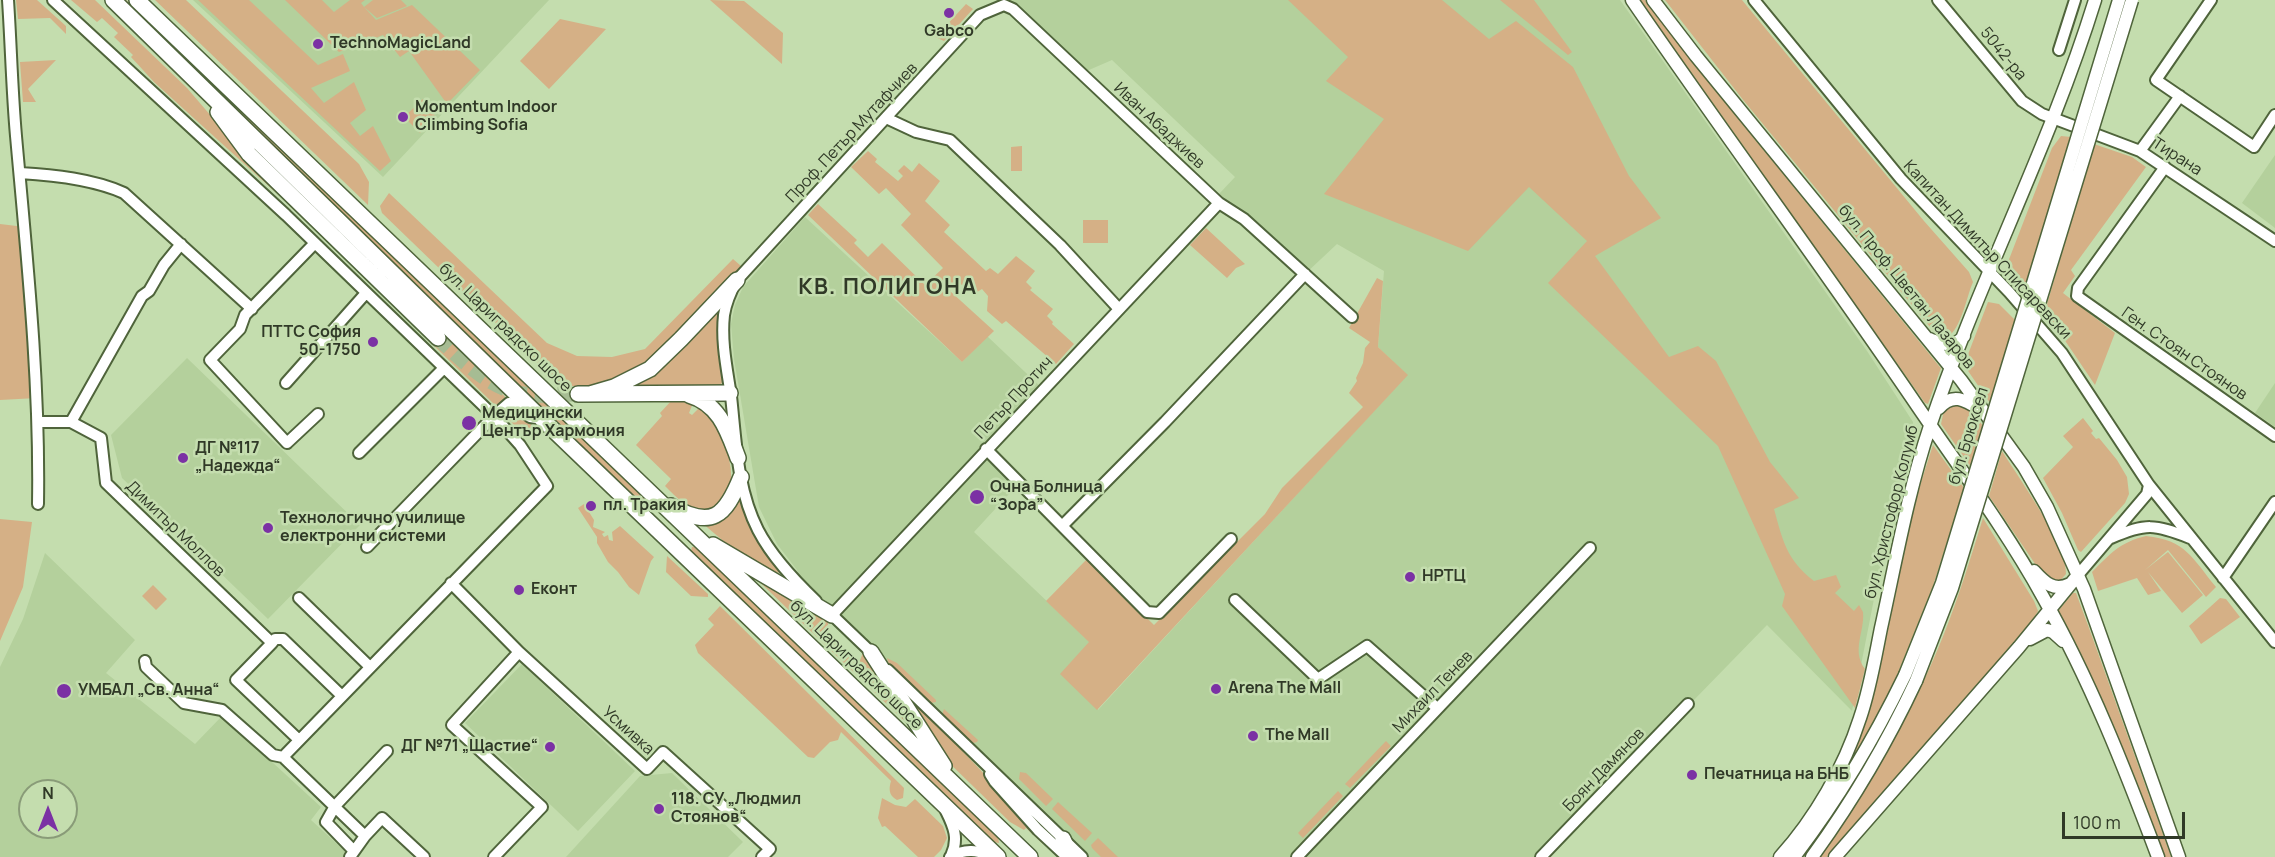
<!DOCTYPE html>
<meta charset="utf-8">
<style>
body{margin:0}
#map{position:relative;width:2275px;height:857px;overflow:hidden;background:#c4ddae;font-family:Manrope,sans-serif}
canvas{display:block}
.north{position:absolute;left:18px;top:779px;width:60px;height:60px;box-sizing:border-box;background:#c4ddae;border:2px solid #899b78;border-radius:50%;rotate:0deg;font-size:16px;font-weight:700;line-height:24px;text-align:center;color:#303927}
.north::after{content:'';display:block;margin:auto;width:21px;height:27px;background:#7b31a4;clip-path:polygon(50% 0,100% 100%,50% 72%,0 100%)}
.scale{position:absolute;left:2062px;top:812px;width:123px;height:27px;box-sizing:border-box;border:3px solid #303927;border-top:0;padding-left:8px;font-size:18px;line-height:21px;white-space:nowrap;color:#303927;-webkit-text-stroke:4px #c4ddae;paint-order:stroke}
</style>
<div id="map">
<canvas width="2275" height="857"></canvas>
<div class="north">N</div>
<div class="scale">100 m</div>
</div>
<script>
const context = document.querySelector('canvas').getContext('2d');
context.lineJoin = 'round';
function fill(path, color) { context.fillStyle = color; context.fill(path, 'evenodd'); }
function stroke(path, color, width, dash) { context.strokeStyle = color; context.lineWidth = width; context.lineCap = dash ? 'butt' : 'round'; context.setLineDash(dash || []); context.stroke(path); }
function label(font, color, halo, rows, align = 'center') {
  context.font = font + ' Manrope,sans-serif'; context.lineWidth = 5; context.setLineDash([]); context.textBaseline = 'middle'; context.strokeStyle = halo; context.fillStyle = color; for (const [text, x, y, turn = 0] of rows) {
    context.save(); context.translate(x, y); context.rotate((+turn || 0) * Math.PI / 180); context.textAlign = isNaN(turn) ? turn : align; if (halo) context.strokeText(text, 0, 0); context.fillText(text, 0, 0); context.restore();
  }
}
fill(new Path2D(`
 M193,0H549L383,177Z
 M996,0H1620L1867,351L1913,422L1914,437L1882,558L1852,711L1767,625L1541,857H1082L806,592L797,570L777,544L759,507L734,359L731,324L735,305L743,287L805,217L962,362L987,336L1043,389L987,449L1020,482L974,532L1090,642L1098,710L1407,375L1378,347L1384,271L1337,244L1305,274L1219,203V194L1235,177L1112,60L1082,73L1013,9L993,11Z
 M2275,155V228L2242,203Z
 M187,358L360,525L268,619L122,478L111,435Z
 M2275,383V427L2255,413Z
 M45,553L135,640L106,673L195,744L222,716L321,807L311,820L346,852L343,857H0V667L23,619ZM30,791H66V827H30Z
 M522,664L635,771L578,831L465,723Z
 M672,773L743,842L728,857H566L640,776Z`), '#b4d09c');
fill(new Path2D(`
 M16,0H37L66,26V34L50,18L18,19Z
 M71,0H95L187,88L248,159L257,150L444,333L508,400L496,406L283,199L154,82L131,57L133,55L114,37L118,33L102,18L97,22Z
 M123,0H126L647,501V505H643L571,436Z
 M155,0H186L359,164L369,182L368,205Z
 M198,0H249L318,65L343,54L350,71L311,88L324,103L354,82L366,110L350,123L360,136L373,126L391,161L380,171Z
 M285,0H322L334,12L350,0H365L361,3L364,7L373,0H401L407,6L377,18L364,7L376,20L412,5L480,70L447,104L409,51L400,57L383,35L339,52Z
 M710,0L744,1L783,33L782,64Z
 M1288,0H1442L1489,39L1516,21L1573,67L1629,176L1661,218L1595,256L1669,357L1698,346L1716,361L1770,462L1799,498L1774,509C1783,541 1786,559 1814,581L1836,575L1841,587L1835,593L1854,611L1859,605L1863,612C1865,632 1851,650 1865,669L1855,708L1782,606L1785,594L1718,446L1548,283L1587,241L1529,187L1468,251L1324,194L1384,119L1326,81L1348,57Z
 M1500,0H1534L1572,52L1568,55Z
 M1640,0H1645L1701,73L1939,366L1941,368L1928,404L1925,403Z
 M1665,0H1742L1924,221L1969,272L1973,282L1971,287C1966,301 1959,334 1945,338L1935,333L1744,101Z
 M966,4L973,9L944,41L931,35L943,29Z
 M560,19L606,29L549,89L520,61Z
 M56,60L28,89L36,102H23L20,62Z
 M423,99L436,117L420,133L404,117Z
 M2061,136L2071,137L2025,290L2011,275L2008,262L2052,148Z
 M2094,144L2132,157L2146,167L2071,270L2075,276L2063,293L2115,333L2095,385L2045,311Z
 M1022,146V171H1011V147Z
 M868,151L877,159L875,162L898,181L903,176L898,171L904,165L912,172L919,163L940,181L925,201L950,225L944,232L986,271L990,268L998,274L1016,256L1035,271L1026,282L1032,288L1030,290L1053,309L1047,316L1053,322L1052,324L1074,344L1056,364L1006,321L1002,324L987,311L988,296L982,289L974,294L958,282L950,291L994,331L962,362L808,215L818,204L857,240L854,243L868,257L882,243L925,285L943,268L901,225L911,214L886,188L879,194L851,167Z
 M389,193L547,343L577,356L612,357L645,349L733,259L741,266C708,301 656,366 612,382C597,387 577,386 561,386L382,213L380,206Z
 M1083,220H1108V243H1083Z
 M0,224L25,227L37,398L0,400Z
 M1206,228L1245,264L1236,268L1227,278L1190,245Z
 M1377,278L1383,281L1378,347L1408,375L1097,710L1060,674L1089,642L1046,601L1087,559L1154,625L1265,514L1282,488L1363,407L1349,393L1357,381L1356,378L1363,363L1365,348L1370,342L1349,328Z
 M720,301L719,351L723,381L719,387L634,390L628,386Z
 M1988,302L1999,304L2015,320L1990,403L1964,365Z
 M672,400L693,403L689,413L692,415L699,408L708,412L707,415L714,422L717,421C724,441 733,463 731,484C731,492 727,495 723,500C702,524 681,502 665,486L671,479L636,445L662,416L660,413Z
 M1952,402L1970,408L1983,426L1971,467L1941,424L1944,410Z
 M511,408L516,409L535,428L526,438L504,414Z
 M2083,418L2093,431L2091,433L2096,439L2099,438L2117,460L2127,477L2129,494L2125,503L2081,552L2078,550L2062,513L2043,478L2073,447L2063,436Z
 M1933,445L1964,488L1933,586L1889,695L1831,796L1864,724L1875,690L1915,501Z
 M2002,451C2018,477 2068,546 2066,574L2058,583L2042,574L1989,496Z
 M741,496C747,527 763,549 782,573L774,572L727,544L702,523Z
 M584,504L594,520L593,527L605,532L602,534L604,537L608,535L609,540L613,541L612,532L620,526L654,557L651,561L639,595L629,587L618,572L608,562L597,543V537L578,508Z
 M1983,518L2034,601L2038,611L2033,620L1827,857H1819C1869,788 1912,714 1944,634C1959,596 1971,557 1983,518Z
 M0,519L32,522L23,587L0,641Z
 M2146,536C2186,540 2192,558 2216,587L2206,597L2168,550L2145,570L2168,552L2203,595L2182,613L2148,572L2161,591L2148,595L2137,578L2098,591L2092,572C2110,554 2120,542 2146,536Z
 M692,547H695L998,837L999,843L993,842L691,551Z
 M667,556L708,594V597L691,596L666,572Z
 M743,566L829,621L825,634L833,641L835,638L841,643L840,648L858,665L863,653L918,734Z
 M153,585L167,599L156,610L142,596Z
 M2073,593H2076L2089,628L2171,857H2165C2135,774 2101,691 2059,614V610Z
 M2220,598L2226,599L2240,617L2201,644L2189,626Z
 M720,606L904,788L903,798L897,800C888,795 889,788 891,781L841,732L838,740L830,742L814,758L808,757L698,653L695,645L714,625L708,619Z
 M887,658L897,663L936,700V702L931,703L889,665Z
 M894,683C947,733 997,787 1046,841L1043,844L1026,828L1024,830L1010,822L942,756Z
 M944,709L978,740L977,742L973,743L942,715Z
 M1386,741L1391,746L1350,788L1345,784Z
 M1020,772L1026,773L1053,799L1046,806L1019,779Z
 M1338,791L1343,796L1303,838L1298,833Z
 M882,798L895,805L906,807L915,799L943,826L947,838L941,850L934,857H918L885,826L882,827L878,818Z
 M1058,802L1092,833L1085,841L1052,809Z
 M1098,838L1118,857H1101L1092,848L1091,845Z`), '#d5b086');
stroke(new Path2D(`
 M438,338C464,362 494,393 532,395C547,396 563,394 578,394`), '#a6bc93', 15, [15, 8]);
const minor = new Path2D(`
 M8,0C11,45 12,91 16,136C27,259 40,381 38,504
 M53,0L286,215L494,416L520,445L547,486L283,757
 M1754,0L1901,179L2009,292L2062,353L2149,485L2275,642
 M1938,0L2022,101L2042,114L2140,151L2275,241
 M2211,0L2156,80L2254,147L2275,115
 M2059,50L2075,0
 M886,118L916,132L950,140L1060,245L1119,309
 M2140,151L2180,96
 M2165,167L2078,288L2077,296L2275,436
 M20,173C54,175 93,179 124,193L252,309
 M315,243L245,315L240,329L210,360L287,443L318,414
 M286,383L366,293
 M39,422H71L101,438L106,483L272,643
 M71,422L142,296L149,291L164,265L181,244
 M986,449L1147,612L1159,613L1231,539
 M359,453L444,368
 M1063,525L1165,422L1305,274
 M2111,538C2146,523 2154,524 2190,538
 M367,547L494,416L509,403L515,404L530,417L543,419
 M2078,575L2147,494L2149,485
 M2223,578L2275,502
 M451,583L519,652L647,769L663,752L770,849L762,857
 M299,598L370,667
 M1235,600L1318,679L1367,646L1437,708
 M816,601C794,580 772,557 758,530C737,489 736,441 731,396C727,369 721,342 724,315C726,302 731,291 737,280L980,15L1004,5L1013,9L1219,203L1244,219L1352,317
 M828,611L875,656
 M832,615L1219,203
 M145,661L146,667L184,703L222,710L273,755L283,757L365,836
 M888,670L1082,857
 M299,740L236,680L272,643L275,639H283L342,696
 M990,774L995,782L1038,830L1067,857
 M946,811C954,827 959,839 951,856
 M354,851L326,822L335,806L387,751
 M350,857L365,836L382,818L424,857
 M494,857L542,807L452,725L519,652
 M950,857C965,848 978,850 993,857
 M1297,857L1590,548
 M1541,857L1688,704`);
const major = new Path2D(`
 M1632,0C1726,137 1825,270 1918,407C1961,470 2006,530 2043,597C2090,680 2125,769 2158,857
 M1653,0L1696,56L1961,380L2024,467L2047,507L2084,589L2179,857
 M1929,339C1943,344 1954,349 1964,336
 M1939,408C1953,392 1965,400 1981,410
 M2034,571C2045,583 2054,592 2070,584
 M2030,639L2047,630L2053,632L2063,641
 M1780,857C1815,818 1844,768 1860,718C1870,689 1875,658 1881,628C1896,560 1908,492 1930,426C1978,282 2050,146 2095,0
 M1794,857C1837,801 1874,739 1905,675
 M1812,857C1852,802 1887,743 1916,681
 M1835,857L2019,647L2078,575`);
const highway = new Path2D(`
 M113,0L543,420L998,857
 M137,0L1030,857
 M218,112L249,154L438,338
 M578,394L730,393
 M590,394L614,387L650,369L681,339L737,280
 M689,395C720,404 728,432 738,458
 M671,506C712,529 725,517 741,477
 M713,545L832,615
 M871,652L944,766
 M1063,839L1071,857`);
stroke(minor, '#4f643b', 14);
stroke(major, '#4f643b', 15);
stroke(highway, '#4f643b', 18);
stroke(minor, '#fff', 10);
stroke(major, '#fff', 12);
stroke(highway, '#fff', 15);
const majorBridge = new Path2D(`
 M1905,675L1942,583L2119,0
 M1916,681L1952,588L2132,0`);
stroke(majorBridge, '#4f643b', 15, []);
stroke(majorBridge, '#fff', 12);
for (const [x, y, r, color] of [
 [949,13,6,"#7b31a4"],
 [318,44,6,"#7b31a4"],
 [403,117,6,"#7b31a4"],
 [373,342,6,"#7b31a4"],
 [469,423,8,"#7b31a4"],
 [183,458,6,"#7b31a4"],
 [977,497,8,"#7b31a4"],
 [591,506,6,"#7b31a4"],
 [268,528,6,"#7b31a4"],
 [1410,577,6,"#7b31a4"],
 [519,590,6,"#7b31a4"],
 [1216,689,6,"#7b31a4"],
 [64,691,8,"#7b31a4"],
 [1253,736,6,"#7b31a4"],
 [550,747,6,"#7b31a4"],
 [1692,775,6,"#7b31a4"],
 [659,809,6,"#7b31a4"]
]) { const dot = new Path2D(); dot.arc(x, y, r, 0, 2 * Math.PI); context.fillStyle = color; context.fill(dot); stroke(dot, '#c4ddae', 2); }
label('bold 16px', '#303927', '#c4ddae', [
 ["Gabco",949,32,"center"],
 ["TechnoMagicLand",330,44],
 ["Momentum Indoor",415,108],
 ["Climbing Sofia",415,126],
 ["ПТТС София",361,333,"right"],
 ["50-1750",361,351,"right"],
 ["Медицински",482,414],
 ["Център Хармония",482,432],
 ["ДГ №117",195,449],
 ["„Надежда“",195,467],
 ["Очна Болница",990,488],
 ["“Зора”",990,506],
 ["пл. Тракия",603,506],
 ["Технологично училище",280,519],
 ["електронни системи",280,537],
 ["НРТЦ",1422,577],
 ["Еконт",531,590],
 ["Arena The Mall",1228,689],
 ["УМБАЛ „Св. Анна“",78,691],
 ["The Mall",1265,736],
 ["ДГ №71 „Щастие“",538,747,"right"],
 ["Печатница на БНБ",1704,775],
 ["118. СУ „Людмил",671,800],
 ["Стоянов“",671,818]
], 'left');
label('16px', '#303927', '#c4ddae', [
 ["5042-ра",2003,54,51],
 ["Иван Абаджиев",1159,126,43],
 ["Проф. Петър Мутафчиев",852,133,-47],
 ["Тирана",2177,157,33],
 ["Капитан Димитър Списаревски",1987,250,47],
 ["бул. Проф. Цветан Лазаров",1906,287,51],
 ["бул. Цариградско шосе",505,328,44],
 ["Ген. Стоян Стоянов",2184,354,35],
 ["Петър Протич",1014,398,-47],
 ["бул. Брюксел",1969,436,-73],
 ["бул. Христофор Колумб",1892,512,-76],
 ["Димитър Моллов",175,529,44],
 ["бул. Цариградско шосе",856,665,44],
 ["Михаил Тенев",1433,692,-46],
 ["Усмивка",628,731,42],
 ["Боян Дамянов",1604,770,-46]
]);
context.letterSpacing = '1.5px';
label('bold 22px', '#303927', '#c4ddae', [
 ["КВ. ПОЛИГОНА",888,288]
]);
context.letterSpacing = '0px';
</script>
